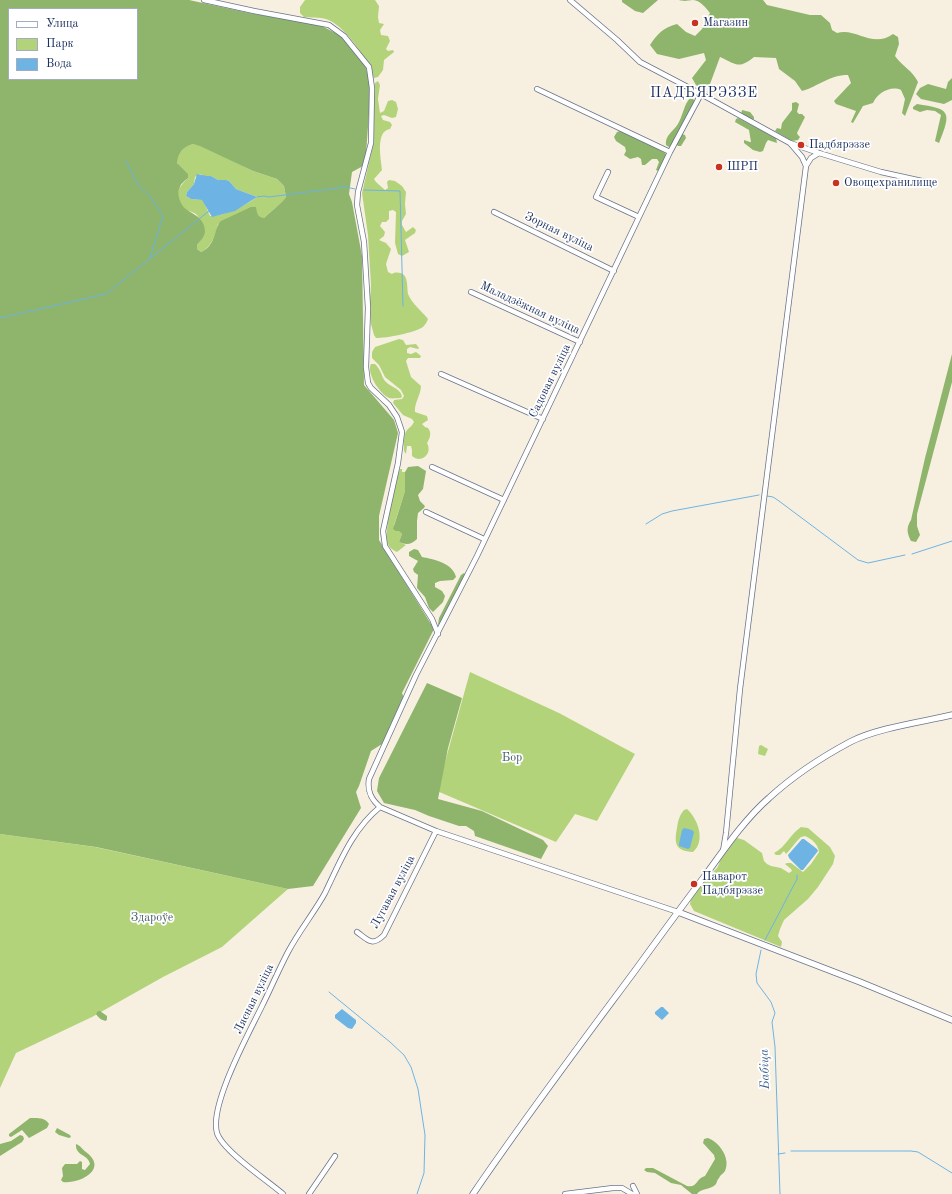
<!DOCTYPE html>
<meta charset="utf-8">
<style>
body{margin:0}
#map{position:relative;width:952px;height:1194px;overflow:hidden;background:#f7f0e0;font-family:"Old Standard TT",serif}
canvas{display:block}
.legend{position:absolute;left:8px;top:8px;width:130px;height:72px;box-sizing:border-box;background:#fff;border:1px solid #a4acbf;margin:0;padding:5px 7px;list-style:none;font-size:12px;color:#1b2f5e}
.legend li{display:flex;align-items:center;gap:8px;height:20px}
.legend b{width:20px;border:1px solid #a4acbf}
</style>
<div id="map">
<canvas width="952" height="1194"></canvas>
<ul class="legend">
<li><b style="height:5px;background:#fff"></b>Улица</li>
<li><b style="height:11px;background:#b3d37b"></b>Парк</li>
<li><b style="height:11px;background:#6db3e3"></b>Вода</li>
</ul>
</div>
<script>
const context = document.querySelector('canvas').getContext('2d');
context.lineJoin = 'round';
function fill(path, color) { context.fillStyle = color; context.fill(path, 'evenodd'); }
function stroke(path, color, width, dash) { context.strokeStyle = color; context.lineWidth = width; context.lineCap = dash ? 'butt' : 'round'; context.setLineDash(dash || []); context.stroke(path); }
function label(font, color, halo, rows, align = 'center') {
  context.font = font + ' "Old Standard TT",serif'; context.lineWidth = 3.5; context.setLineDash([]); context.textBaseline = 'middle'; context.strokeStyle = halo; context.fillStyle = color; for (const [text, x, y, turn = 0] of rows) {
    context.save(); context.translate(x, y); context.rotate((+turn || 0) * Math.PI / 180); context.textAlign = isNaN(turn) ? turn : align; if (halo) context.strokeText(text, 0, 0); context.fillText(text, 0, 0); context.restore();
  }
}
fill(new Path2D(`
 M305,0H375L379,6L378,17L379,23L384,24L380,30L381,35L388,36L390,41L386,49L388,51L393,50L394,52L384,60L383,70L378,77L374,78C368,60 345,25 326,19C319,17 311,18 304,17L300,13V7Z
 M378,81L380,85L378,99L380,113L384,111L388,101L392,100L396,102L398,109L396,117L392,118L384,115L381,116L383,120L390,122L392,125L390,129C375,131 381,159 382,170L374,179L376,182L385,190L388,188L387,182L389,180L395,181L402,186L406,192L405,204L406,214L402,221V225L406,232L413,227L416,230L415,233L405,240L409,252L402,256L398,254L395,243L396,212L393,210L389,211V219L386,222H382L380,226L385,232L384,236L379,240L386,243L391,249L386,264L388,272L392,274C395,272 400,272 404,275C408,279 407,289 408,294C412,304 422,311 428,319C427,322 425,325 423,327C414,333 387,338 376,338L374,335L371,324L370,301L371,285L368,235L362,193L374,141V91L375,83Z
 M193,144L200,145L253,171L277,179L284,186L286,197C280,205 271,211 264,218H260L257,215L218,224C215,235 212,247 201,252L197,249V245L204,236L205,232C202,227 200,218 196,214C193,212 188,211 184,208C173,197 178,187 188,178C185,174 178,167 177,162C176,152 185,146 193,144ZM200,174L204,176H211L218,180H226L229,181L236,189L257,197C244,206 227,216 210,216L203,200L191,199L186,196L187,192L194,184L195,177Z
 M399,339L403,340L406,345L416,344L419,348L418,349L410,347L407,349V353L411,354L416,352L421,356L420,358H408L406,361L411,377L421,386C421,395 414,403 415,412L427,416L428,420L422,424L425,427L428,428C432,433 430,438 427,443C433,454 421,464 412,456V450L411,446H407L406,454L404,451C404,445 403,435 407,430C410,427 412,426 414,422L412,419L403,415L393,403L394,400L402,399L404,396L401,390L385,377L379,365L372,358V352L375,347Z
 M371,364H375C382,371 381,376 385,381C390,387 400,388 402,396L401,398C398,398 392,399 389,398C380,394 366,373 371,364Z
 M400,469H402V472H405V491L394,525L402,534L399,542L406,545L397,552C391,549 388,547 387,540C385,529 395,481 400,469Z
 M470,672L559,713L635,754L597,821L575,814L556,842L437,791Z
 M761,745L768,749L765,756L758,754L759,746Z
 M687,809C698,819 706,841 693,852C675,851 674,843 677,828C678,821 679,816 684,810Z
 M801,827L808,828L830,847L835,856L833,864L818,887L808,899L784,920L780,929L778,936L782,942L781,947L694,911L690,904L691,899L700,886L717,868L719,864L720,860L734,840L737,838L744,840L762,853L764,861L767,864L771,866L781,868L789,873L792,871L791,869L785,864L787,863H791L803,872L811,864L819,852C818,844 812,839 805,836L801,837L797,841L788,852L786,854L784,851L780,855H776L774,853C786,847 790,834 801,827Z
 M0,834L95,847L288,889L222,947L163,977L92,1017L16,1053L0,1088Z`), '#b3d37b');
fill(new Path2D(`
 M0,0H189L249,13L320,25L341,36L365,65L371,86L366,154L363,166L352,172L349,194L352,202L362,256L364,385L394,420L398,433L379,516V540L434,629L402,693L404,698L382,744L371,751L359,786L356,792L361,808L313,886L288,889L96,847L0,834ZM9,9H137V79H9ZM193,144L200,146L253,171L277,179L284,186L286,197C280,205 271,211 264,218C257,217 257,213 256,207H251L221,221C213,229 217,245 201,252L197,249V245C200,241 205,237 205,232C205,218 194,215 186,209C180,205 176,193 180,187C181,183 185,181 188,178V174L177,163C178,152 183,147 193,144Z
 M622,0H658L643,13L635,11L622,2Z
 M679,0H763L767,5L810,15H821L830,23L832,30L837,33C856,27 872,49 893,34L898,37L899,44L895,56C902,66 913,71 918,82L905,116L902,113L905,99L901,90C891,85 877,93 873,103L863,106L853,123L851,122L856,111L836,104L834,101L851,83L848,75C829,75 819,86 802,91L795,81L779,69L776,58L754,57C739,69 737,65 720,57L710,84L702,89L696,85L692,78L706,60L704,53L679,59L657,54L650,45C658,33 663,28 677,24L686,32L695,36L702,29L710,13C705,7 701,1 693,0C688,0 685,2 679,0Z
 M952,78V100L944,104L921,99L916,94L920,88L928,84L946,89L948,82Z
 M690,98L693,99L695,101L672,145L669,147L666,145C665,134 675,131 679,122C683,114 684,105 690,98Z
 M796,102L799,104L797,112L799,114H802L805,117L797,133L798,135L800,137L798,140L792,141L775,131L777,128L781,129L782,123L792,110V103Z
 M917,104C950,109 952,111 939,143L935,141L941,115L935,111L927,110L920,112L913,109V107Z
 M742,110L750,112L754,117V119L752,120L741,114Z
 M738,118L776,138L777,143L768,140L766,143L763,151L760,152L753,150L744,143V140L750,142H751L749,130L735,122L736,119Z
 M623,130L665,153L667,156L658,171L656,170L659,162L657,159H652L645,165H642L641,159L638,157L630,159L624,155L626,151L625,147L616,141L614,137L617,132Z
 M682,134L685,135L686,138L681,146H678L676,144Z
 M952,354V382L917,514V526L920,535L916,542L911,541C907,533 906,528 911,520L925,458Z
 M418,466L426,471L423,489L418,495L420,501L425,506L424,508L418,513L417,521V539C411,545 406,545 399,542L402,534L399,531H396L393,529L405,491V472L408,467Z
 M414,549L418,550L422,557C433,559 453,563 456,577L453,580L440,581L435,583V587L442,591L445,596L443,602L433,612L429,608L425,597L417,588L418,575L414,572L413,569L418,561L409,556V552Z
 M464,573L466,575L441,623L438,625L439,618L461,575Z
 M427,683L462,698L448,748L438,799L482,811L543,840L548,846L541,859L475,836L474,831L466,826H459L429,816L415,810L384,803L377,791L379,778Z
 M98,1011H100L107,1016V1019L106,1021C101,1020 99,1018 96,1014Z
 M30,1118C37,1118 45,1117 49,1124L47,1128L29,1138L22,1130L11,1137L9,1136V1134Z
 M57,1128L70,1135L71,1137L69,1138L59,1135L55,1132Z
 M20,1135L23,1136L24,1139L22,1142L0,1156V1144L11,1141Z
 M708,1138C719,1142 731,1158 725,1171C723,1174 720,1175 719,1178C717,1180 717,1182 716,1184C711,1190 701,1188 697,1194H692L681,1185L671,1183L655,1173L647,1172L644,1170L646,1168H653L687,1186C698,1188 695,1179 705,1176L715,1159L714,1155L703,1143L704,1139Z
 M76,1144C81,1146 82,1149 86,1152C109,1169 80,1184 63,1182L61,1180L63,1176L62,1168L65,1164H77L80,1161L82,1162V1169L85,1170L90,1164C88,1154 75,1156 76,1144Z`), '#8eb56b');
fill(new Path2D(`
 M197,174L207,176H211L218,180H226L229,181L236,189L257,197L235,211L212,217L202,200L191,199L186,196L187,192L194,184Z
 M684,828L692,830L694,832L690,848L688,849L679,846V844L682,830Z
 M802,839H804L817,849L818,851L803,870H801L789,858L788,855Z
 M661,1007H663L669,1013L662,1020L655,1014V1012Z
 M342,1009L356,1020V1023L352,1029L348,1028L335,1018V1015Z`), '#6db3e3');
stroke(new Path2D(`
 M126,161L138,185L150,196L163,216L150,258
 M364,190L400,191L403,306
 M257,197L264,196L269,197L346,187L355,189
 M0,318L106,294L209,211
 M767,496L773,497L779,501L858,560L868,563L905,555
 M646,524L662,514L672,511L759,495
 M912,554L952,541
 M765,940L797,879V875
 M761,950L756,974L757,983L771,1002L775,1013L772,1022L775,1047L780,1194
 M329,992L390,1042L404,1055L411,1067L418,1089L425,1135L424,1173L417,1194
 M791,1151H911L918,1152L952,1173
 M778,1154L785,1153`), '#6db3e3', 1);
const minor = new Path2D(`
 M204,0L254,11L329,25L344,36L369,67L372,88L371,143L358,192L357,205L364,242L368,308L366,367L368,383L371,388L389,405L397,417L402,432L398,463L383,531L385,546L432,619L438,634
 M570,0L617,40L640,62L701,94L790,143L819,153L881,172L931,183
 M537,89L670,152
 M806,166L811,158L819,153
 M608,172L596,197L639,217
 M494,212L614,271
 M471,292L580,342
 M441,374L543,419
 M432,467L504,500
 M426,512L484,539
 M723,851L726,833L740,689L806,166L802,157L790,143
 M678,912L436,831L380,807C371,799 367,791 369,779L416,675L477,556L639,217L670,152L701,94
 M357,932C368,940 372,947 384,935L436,831
 M633,1186L637,1194
 M283,1194C268,1181 223,1151 217,1133C209,1105 249,1033 262,1006C271,988 279,969 288,952C299,931 314,913 325,893C340,862 352,830 380,807
 M309,1194L335,1156
 M565,1194L613,1188H622L632,1194`);
const tertiary = new Path2D(`
 M678,912L860,982L952,1020
 M473,1194C524,1119 579,1046 634,972C658,939 682,906 707,873C726,847 745,819 769,798C793,776 822,757 850,742C877,728 922,722 952,715`);
stroke(minor, '#68738c', 6);
stroke(tertiary, '#68738c', 7);
stroke(minor, '#fff', 4.5);
stroke(tertiary, '#fff', 5.5);
for (const [x, y, r, color] of [
 [695,23,4,"#c8321e"],
 [801,145,4,"#c8321e"],
 [719,167,4,"#c8321e"],
 [836,183,4,"#c8321e"],
 [694,884,4,"#c8321e"]
]) { const dot = new Path2D(); dot.arc(x, y, r, 0, 2 * Math.PI); context.fillStyle = color; context.fill(dot); stroke(dot, '#fff', 1.5); }
label('12px', '#1b2f5e', '#fff', [
 ["Магазин",703,23],
 ["Падбярэззе",809,145],
 ["ШРП",727,167],
 ["Овощехранилище",844,183],
 ["Паварот",702,877],
 ["Падбярэззе",702,891]
], 'left');
label('12px', '#1b2f5e', '#fff', [
 ["Зорная вуліца",559,232,26],
 ["Маладзёжная вуліца",530,308,25],
 ["Садовая вуліца",550,381,-64],
 ["Лугавая вуліца",393,892,-62],
 ["Лясная вуліца",254,999,-64]
]);
label('12px', '#496067', '#fff', [
 ["Бор",512,758],
 ["Здароўе",152,918]
]);
label('italic 13px', '#385d8d', '#fff', [
 ["Бабіца",765,1069,-92]
]);
context.letterSpacing = '1px';
label('14px', '#1b2f5e', '#fff', [
 ["ПАДБЯРЭЗЗЕ",704,93]
]);
context.letterSpacing = '0px';
</script>
